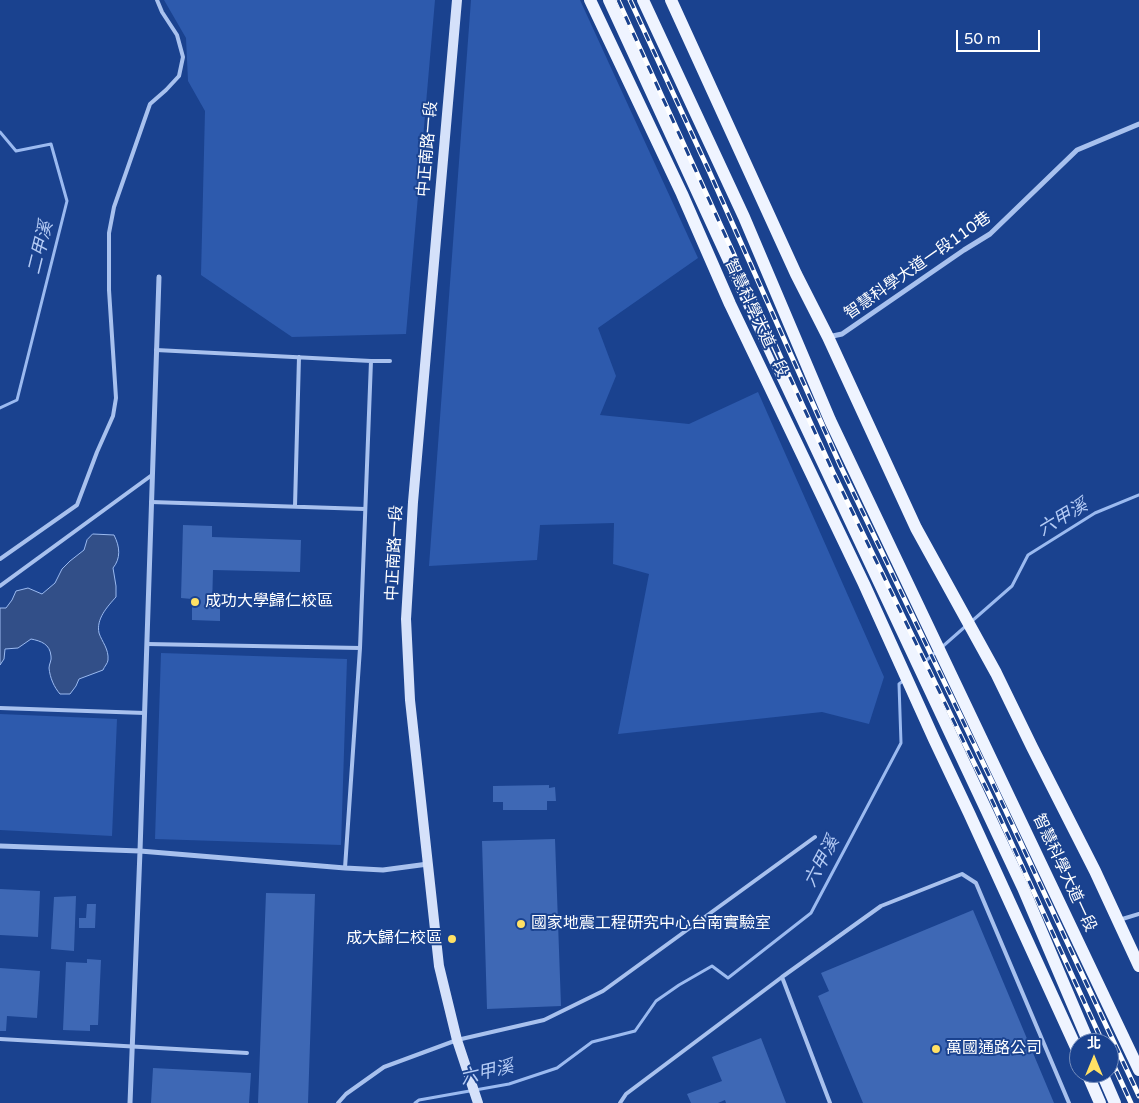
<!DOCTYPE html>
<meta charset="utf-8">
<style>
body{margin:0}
#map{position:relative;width:1139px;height:1103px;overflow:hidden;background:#1a428f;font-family:"Varela Round","Noto Sans TC",sans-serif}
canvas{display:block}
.north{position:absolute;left:1069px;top:1033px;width:50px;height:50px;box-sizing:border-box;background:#1a428f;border:1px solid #768ebc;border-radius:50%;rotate:0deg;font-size:14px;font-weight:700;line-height:20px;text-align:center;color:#fff}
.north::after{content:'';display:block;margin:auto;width:18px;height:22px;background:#ffe165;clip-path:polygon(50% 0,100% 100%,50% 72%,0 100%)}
.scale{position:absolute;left:956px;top:30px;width:84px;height:22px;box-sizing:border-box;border:2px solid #fff;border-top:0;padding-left:6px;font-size:15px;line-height:18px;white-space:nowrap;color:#fff;-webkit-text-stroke:4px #1a428f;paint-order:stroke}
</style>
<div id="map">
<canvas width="1139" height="1103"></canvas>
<div class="north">北</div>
<div class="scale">50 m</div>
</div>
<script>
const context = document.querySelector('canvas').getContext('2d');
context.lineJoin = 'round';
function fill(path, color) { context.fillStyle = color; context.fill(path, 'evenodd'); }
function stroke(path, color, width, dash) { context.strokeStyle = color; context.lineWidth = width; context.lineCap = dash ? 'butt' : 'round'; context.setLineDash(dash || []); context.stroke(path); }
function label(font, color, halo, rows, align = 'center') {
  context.font = font + ' "Varela Round","Noto Sans TC",sans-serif'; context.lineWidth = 4; context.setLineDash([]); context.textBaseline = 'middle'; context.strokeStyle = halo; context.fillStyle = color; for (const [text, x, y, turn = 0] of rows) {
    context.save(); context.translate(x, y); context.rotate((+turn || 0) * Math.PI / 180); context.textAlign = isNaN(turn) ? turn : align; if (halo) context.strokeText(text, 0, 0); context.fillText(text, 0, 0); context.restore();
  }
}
fill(new Path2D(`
 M164,0H435L406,334L292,337L201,275L205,111L188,81L186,38Z
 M471,0H580L698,258L598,328L616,376L600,415L689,424L758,392L884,677L869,724L822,712L618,734L649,574L613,564L614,523L540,525L537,560L429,566Z
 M161,653L347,659L341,845L155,839Z
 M0,714L117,719L112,836L0,830Z`), '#2d5aad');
const water = new Path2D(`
 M93,534L114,535C120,547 121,558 113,568L116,586V597C107,607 96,619 99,633C102,642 109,649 108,660C108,663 104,667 103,670L79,679L76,686L70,694H60C54,687 50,678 49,668C49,664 52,660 51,656C50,644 41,641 31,639L18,648L5,649L4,659L0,665V608H6L12,600L16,591L28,588L42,594L55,583L62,569L70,561L84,550L87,540Z`);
fill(water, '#324f88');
stroke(water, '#9bbaf0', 1);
stroke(new Path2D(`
 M0,132L16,151L51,144L67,201L17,400L0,408
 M972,621L1012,586L1028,555L1095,513L1139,495
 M942,647L967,625
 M921,665L937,651
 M415,1103L419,1100L509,1084L557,1068L592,1042L635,1031L656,1001L679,985L712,966L728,978L811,913L901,743L899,684L903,681`), '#9bbaf0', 3);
fill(new Path2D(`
 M183,525L212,526V537L301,540L300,572L213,570L212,607H220V621L192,620V599L181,598Z
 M549,785V788L555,787L556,801H547V810H503V802H493V786Z
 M555,839L561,1006L487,1009L482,841Z
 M0,889L40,891L38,937L0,935Z
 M266,893L315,894L308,1103H258Z
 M76,896L74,951L51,949L54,897Z
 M87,904H96L95,928H79V918H86Z
 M973,910L1054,1103H863L818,996L829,991L821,973Z
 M87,959L101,960L98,1025H90V1031L63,1030L66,962L87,963Z
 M0,968L40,971L37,1018L7,1016L6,1031H0Z
 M761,1038L786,1103H726L725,1100L718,1103H691L687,1094L722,1081L712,1057Z
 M153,1068L251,1073L249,1103H151Z`), '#3e68b5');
stroke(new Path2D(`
 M156,350L371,361L360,648L345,868
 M371,361H390
 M151,502L365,509
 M295,506L299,357
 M0,559L77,505L97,452L113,416L116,398L109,290V233L114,207L150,104L166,90L179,76L183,57L177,35L162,12L157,0
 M0,586L152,475
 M147,644L360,648
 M0,708L145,713
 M1119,920L1139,914
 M0,1039L247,1053
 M338,1103L346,1094L384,1067L457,1040L544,1020L603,991L815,837
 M620,1103L626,1094L782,977
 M830,1103L782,977L881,906L962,874L976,883L1069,1103`), '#a8c1ee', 4);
stroke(new Path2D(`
 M828,337L842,334L964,250L990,234L1077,150L1139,124
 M0,846L140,851L345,868L383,870L428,864
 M130,1103L140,851L159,277`), '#a8c1ee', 5);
stroke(new Path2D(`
 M457,0L413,502L406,619L410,700L439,966L457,1040L478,1103`), '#d5e1fa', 10);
stroke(new Path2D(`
 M590,0L682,194L730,304L864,584L934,739L969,813L1079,1054
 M609,0L776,363L1023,888L1089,1043
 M643,0L744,217L830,420L1139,1070
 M671,0L796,274L828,337L916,528L996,673L1032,747L1095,871L1139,966
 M1087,1073L1100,1103
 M1102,1073L1115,1103`), '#eff4ff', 12);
const rail = new Path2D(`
 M618,0L833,472L989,794L1103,1043
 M630,0L709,171L841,467L996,790L1139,1096
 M1109,1055L1131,1103`);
stroke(rail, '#fff', 5);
stroke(rail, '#1a428f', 3, [9]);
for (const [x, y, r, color] of [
 [195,602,5,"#ffe165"],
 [521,924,5,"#ffe165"],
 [452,939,5,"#ffe165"],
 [936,1049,5,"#ffe165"]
]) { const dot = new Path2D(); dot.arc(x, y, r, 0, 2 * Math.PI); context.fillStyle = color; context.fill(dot); stroke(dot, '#1a428f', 2); }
label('16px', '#fff', '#1a428f', [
 ["中正南路一段",428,149,-85],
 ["智慧科學大道一段110巷",918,266,-35],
 ["智慧科學大道一段",756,318,65],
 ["中正南路一段",395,553,-87],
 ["智慧科學大道一段",1064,873,65]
]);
label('16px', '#fff', '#1a428f', [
 ["成功大學歸仁校區",205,602],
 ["國家地震工程研究中心台南實驗室",531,924],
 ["成大歸仁校區",442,939,"right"],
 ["萬國通路公司",946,1049]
], 'left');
label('italic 18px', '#b4cbf5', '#1a428f', [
 ["二甲溪",41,248,-76],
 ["六甲溪",1063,518,-31],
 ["六甲溪",822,862,-62],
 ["六甲溪",487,1073,-13]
]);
</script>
